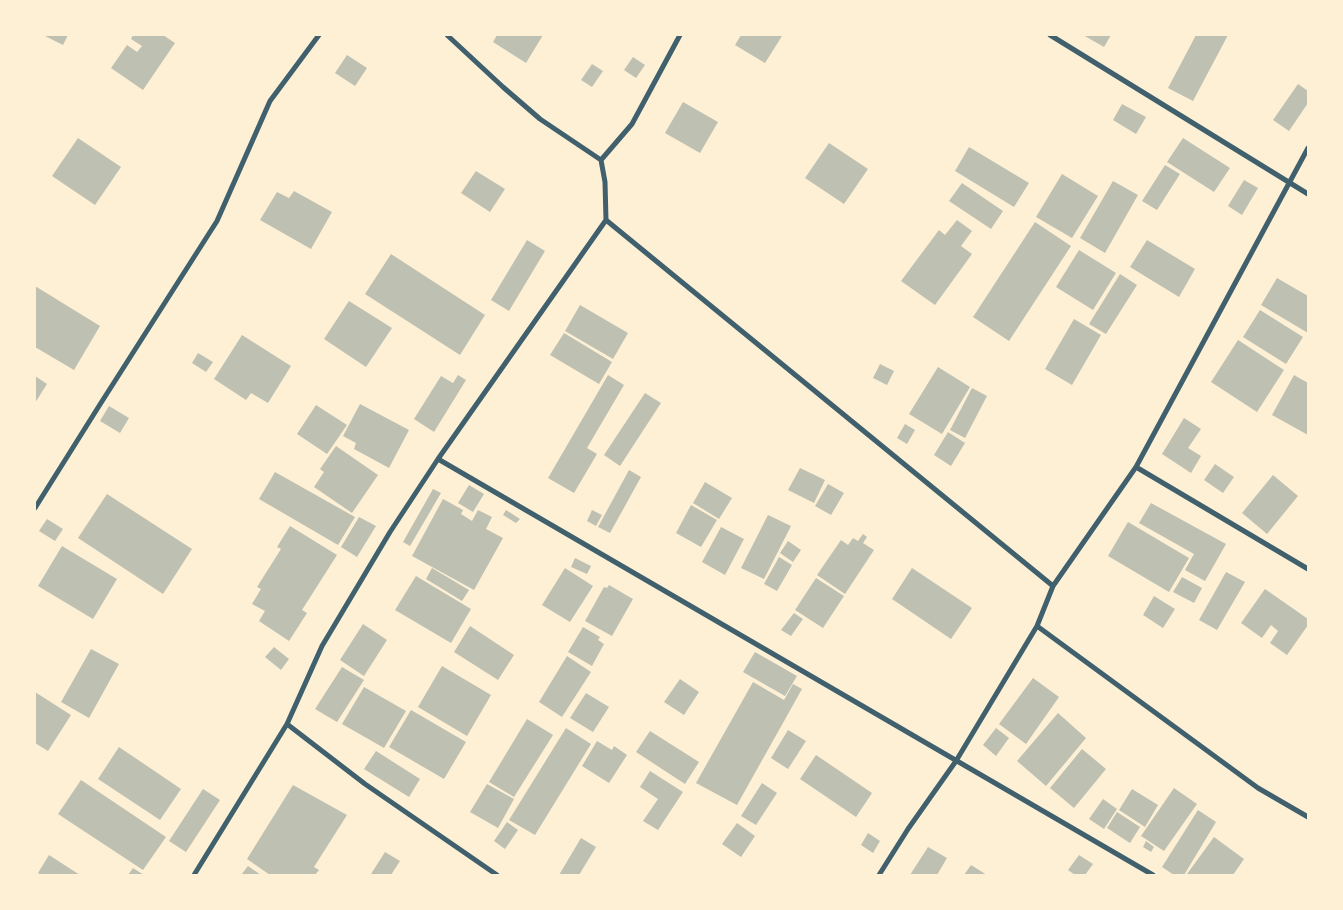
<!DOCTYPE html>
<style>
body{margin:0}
#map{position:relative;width:1343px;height:910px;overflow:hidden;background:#fdf0d5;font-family:"Sofia Sans Condensed",sans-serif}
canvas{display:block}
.frame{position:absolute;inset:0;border:36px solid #fdf0d5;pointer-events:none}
</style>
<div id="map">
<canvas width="1343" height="910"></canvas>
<div class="frame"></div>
</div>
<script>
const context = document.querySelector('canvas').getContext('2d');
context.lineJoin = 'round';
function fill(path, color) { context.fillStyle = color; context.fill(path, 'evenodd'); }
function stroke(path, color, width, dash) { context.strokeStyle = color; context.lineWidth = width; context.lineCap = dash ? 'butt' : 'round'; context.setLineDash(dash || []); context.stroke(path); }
fill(new Path2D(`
 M43,35H68L63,45Z
 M133,35H163L175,43L143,90L111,68L127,45L137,52L142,46L131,39Z
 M497,35H543L526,63L493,42Z
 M741,35H780L782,36L765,63L735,45Z
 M1083,35H1111L1104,47Z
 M1196,35H1228L1193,101L1168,88Z
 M347,55L367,68L355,86L335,73Z
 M633,57L645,65L636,78L624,70Z
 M592,64L603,71L592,87L581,80Z
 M1298,84L1308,91V103L1289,131L1273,120Z
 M683,102L718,122L700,153L665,133Z
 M1122,104L1146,117L1136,134L1113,120Z
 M78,138L121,167L95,205L52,176Z
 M1183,138L1230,168L1214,192L1167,162Z
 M829,143L868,169L844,204L805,178Z
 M969,147L1029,183L1014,207L955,171Z
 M1165,165L1180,174L1157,210L1142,201Z
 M476,171L505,189L490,212L461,193Z
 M1062,174L1098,196L1072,238L1036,217Z
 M1244,180L1258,188L1242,215L1228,206Z
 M1113,181L1138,195L1105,253L1080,238Z
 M962,183L1003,211L991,229L949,201Z
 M294,191L332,212L311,249L260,220L277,192L289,198Z
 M957,220L972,231L961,246L972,254L935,305L901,281L939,230L945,235Z
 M1035,222L1071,246L1009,341L973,317Z
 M527,240L545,251L509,311L491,300Z
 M1147,240L1195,269L1179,297L1130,267Z
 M1079,250L1116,273L1093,310L1056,287Z
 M391,254L485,315L460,355L365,294Z
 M1120,274L1137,285L1106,334L1089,324Z
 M1277,278L1308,296V333L1261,305Z
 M35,286L100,326L74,370L35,347Z
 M349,301L392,328L366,367L324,339Z
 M580,305L628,333L613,359L565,331Z
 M1260,310L1303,337L1286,364L1243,337Z
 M1074,319L1101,335L1072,385L1045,369Z
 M564,333L612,362L599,384L550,355Z
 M242,335L291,366L268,403L251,393L246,400L214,379Z
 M1238,340L1284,370L1257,412L1211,382Z
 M198,353L213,362L206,372L192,363Z
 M880,364L894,371L887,385L873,378Z
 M938,367L970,387L942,434L909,414Z
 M458,375L466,380L434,432L414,419L441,376L453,383Z
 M608,375L624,385L587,448L597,454L574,493L548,478Z
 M1294,375L1308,383V435L1272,415Z
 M35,376L47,384L35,403Z
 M972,388L987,396L965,438L950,430Z
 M645,393L661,403L620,466L604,455Z
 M360,404L409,430L389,468L354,449L356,443L343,436Z
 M316,405L347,425L327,454L297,434Z
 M109,406L129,418L120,433L100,421Z
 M1184,418L1201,429L1188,448L1201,456L1191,473L1162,454Z
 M905,424L915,430L907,444L897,438Z
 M948,432L965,443L951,466L934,455Z
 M336,446L378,475L352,513L314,487L324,472L320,469Z
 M1215,464L1234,477L1223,493L1204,480Z
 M800,468L825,480L814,503L788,490Z
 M629,470L641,477L610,533L598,527Z
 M275,472L355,517L338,545L259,499Z
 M1273,475L1298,496L1267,534L1242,513Z
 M705,482L732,498L719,519L693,503Z
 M828,484L844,493L831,515L815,506Z
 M469,485L484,494L473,512L458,503Z
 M433,489L441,493L410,546L403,542Z
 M107,494L192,549L163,594L78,538Z
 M443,499L463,510L461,514L472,521L478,510L492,517L486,529L503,538L474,590L412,556Z
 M1151,503L1226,544L1205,581L1185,570L1194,554L1139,523Z
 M691,505L717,520L701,547L676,533Z
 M506,510L520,519L516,523L503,515Z
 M592,510L602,515L596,526L587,521Z
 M768,515L791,526L764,579L741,568Z
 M359,517L376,526L357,557L341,547Z
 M47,519L63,529L55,541L39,531Z
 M1128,522L1189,558L1169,592L1108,556Z
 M290,526L337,555L302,610L307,613L289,641L259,621L265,611L252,604L261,589L257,587L281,549L277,547Z
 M721,527L744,539L725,575L702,562Z
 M863,534L867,537L863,543L874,550L845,594L817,575L841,540L848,545L853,538L858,541Z
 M788,541L801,550L793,562L780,553Z
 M62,546L117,579L93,619L38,586Z
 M779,557L792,565L777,591L764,584Z
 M575,558L591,566L587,574L571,567Z
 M432,568L469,590L462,601L426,579Z
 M565,568L593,586L570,622L542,605Z
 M912,568L972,608L951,639L892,599Z
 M1226,572L1245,582L1217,630L1199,620Z
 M416,576L471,609L451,643L395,610Z
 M1182,577L1202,588L1194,603L1173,592Z
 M816,578L844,596L823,628L795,610Z
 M609,585L633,599L612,636L585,621L604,587L607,588Z
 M1265,589L1308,619V625L1287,655L1270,643L1278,631L1271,625L1262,638L1241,623Z
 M1154,596L1175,609L1163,628L1143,615Z
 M794,613L803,619L791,636L781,630Z
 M363,624L387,640L364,676L340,660Z
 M470,626L514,655L498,680L454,652Z
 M583,627L600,637L598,640L604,644L592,666L568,652Z
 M274,647L289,659L281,670L265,657Z
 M91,649L119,664L89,718L61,702Z
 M755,652L797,676L785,696L743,672Z
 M567,656L591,672L562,717L539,702Z
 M442,666L491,695L467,736L418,707Z
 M342,667L364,680L337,722L315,709Z
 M1033,678L1059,697L1026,744L999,724Z
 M680,679L699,692L684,715L664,702Z
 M753,682L784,700L793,684L802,689L737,805L696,783Z
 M364,687L406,711L384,748L342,724Z
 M35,692L71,715L48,751L35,743Z
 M586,693L609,707L593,732L570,718Z
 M411,710L466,742L444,779L389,747Z
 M1058,713L1086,738L1046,786L1017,761Z
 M527,719L553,735L514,797L489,782Z
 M566,728L591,744L535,835L509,820Z
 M996,728L1009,738L996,756L983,745Z
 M788,730L806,741L788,769L771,758Z
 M650,731L699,762L685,784L636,752Z
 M597,741L612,750L614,746L627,755L609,783L582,766Z
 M119,747L181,789L160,820L98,779Z
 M1082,749L1106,769L1074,808L1050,788Z
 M376,751L420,779L409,797L364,769Z
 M816,755L872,793L856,817L800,779Z
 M650,771L683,792L658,830L643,821L658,799L640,787Z
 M81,780L166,837L143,870L58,814Z
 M762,783L777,793L756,825L741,816Z
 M487,784L514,799L498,828L470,812Z
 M293,785L347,815L314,867L319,870L315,875H270L247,859Z
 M1174,788L1197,804L1164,851L1141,836Z
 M203,789L220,800L186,852L169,841Z
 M1132,789L1158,805L1145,827L1119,810Z
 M1103,799L1117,809L1104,829L1089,819Z
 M1198,810L1216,822L1184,875H1174L1162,867Z
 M1117,812L1140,827L1130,843L1107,828Z
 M507,822L518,830L505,849L494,841Z
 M737,823L755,836L741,857L722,844Z
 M868,833L880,841L873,853L861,845Z
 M1214,837L1244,859L1233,875H1189L1187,874Z
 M581,838L596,847L579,875H559Z
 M1146,841L1154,847L1151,852L1143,847Z
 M928,847L947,858L937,875H910Z
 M385,852L400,861L391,875H373L371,874Z
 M49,855L80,875H41L38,873Z
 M1079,855L1093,864L1085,875H1075L1068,870Z
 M971,865L987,875H964Z
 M248,866L261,875H241Z
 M133,868L144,875H128Z`), '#bec0b2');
stroke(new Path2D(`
 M1050,35L1308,194
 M601,160L632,124L680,35
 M606,220L1053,586
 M438,459L1153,875
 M1136,467L1308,569
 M35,508L99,406L217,221L270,101L319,35
 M1037,626L1258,788L1308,817
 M287,724L365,784L497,875
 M194,875L287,724L322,646L390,532L438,459L606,220L605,182L601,160L540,119L503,87L447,35
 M879,875L908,829L956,761L1037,626L1053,586L1136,467L1308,148`), '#3f606c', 5);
</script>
